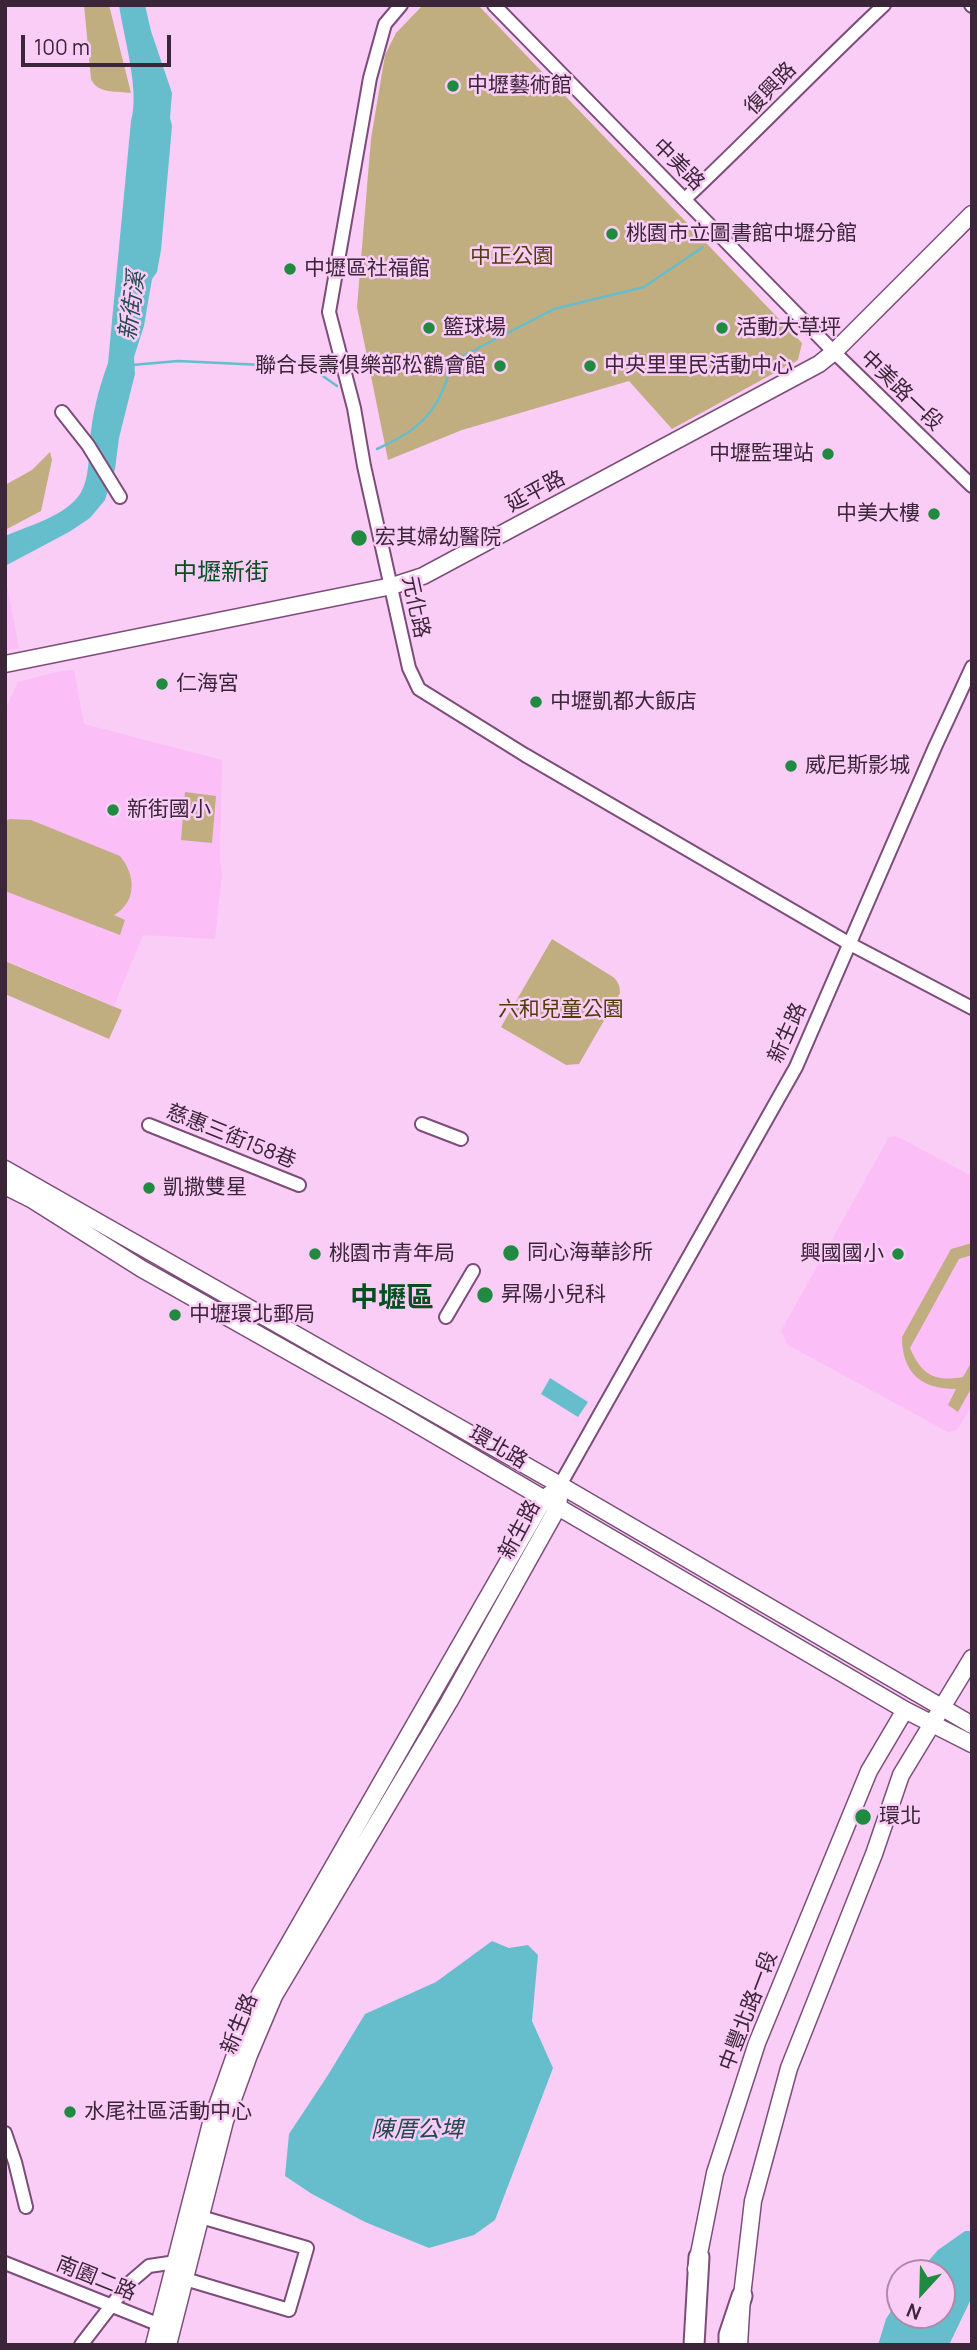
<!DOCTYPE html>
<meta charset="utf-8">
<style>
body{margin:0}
#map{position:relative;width:977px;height:2350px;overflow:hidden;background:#facdf6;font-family:Manrope,sans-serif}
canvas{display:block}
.frame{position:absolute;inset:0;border:7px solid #3b2539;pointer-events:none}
.north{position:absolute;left:886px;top:2259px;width:70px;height:70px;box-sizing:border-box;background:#facdf6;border:2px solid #ae8aaa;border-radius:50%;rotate:202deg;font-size:19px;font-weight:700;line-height:28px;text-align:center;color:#3b2539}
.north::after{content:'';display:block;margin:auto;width:24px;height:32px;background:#208a41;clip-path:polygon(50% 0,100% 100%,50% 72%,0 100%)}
.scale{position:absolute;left:21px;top:35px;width:150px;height:32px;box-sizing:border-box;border:4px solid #3b2539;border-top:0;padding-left:9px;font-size:21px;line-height:24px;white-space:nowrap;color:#3b2539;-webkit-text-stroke:5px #facdf6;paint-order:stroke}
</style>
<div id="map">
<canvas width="977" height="2350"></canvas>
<div class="frame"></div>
<div class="north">N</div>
<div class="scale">100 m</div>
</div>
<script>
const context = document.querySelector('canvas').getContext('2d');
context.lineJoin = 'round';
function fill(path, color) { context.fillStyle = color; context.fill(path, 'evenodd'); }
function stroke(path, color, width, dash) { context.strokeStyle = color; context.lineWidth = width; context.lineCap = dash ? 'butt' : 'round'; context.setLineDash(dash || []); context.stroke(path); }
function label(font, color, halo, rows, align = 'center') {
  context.font = font + ' Manrope,"Noto Sans TC",sans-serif'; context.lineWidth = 5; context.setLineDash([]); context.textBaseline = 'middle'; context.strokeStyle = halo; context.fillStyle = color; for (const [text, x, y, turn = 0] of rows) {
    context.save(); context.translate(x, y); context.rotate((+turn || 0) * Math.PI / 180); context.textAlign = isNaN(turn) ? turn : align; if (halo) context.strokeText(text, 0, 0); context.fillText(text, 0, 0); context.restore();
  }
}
fill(new Path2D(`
 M5,575L19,648L5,650Z
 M74,670L84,724L222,760L220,859L222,874L215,939L143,935L114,1006L5,960V710L18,682L57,672Z
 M896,1136L972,1176V1406L957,1430L948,1432L788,1345L781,1331L889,1137Z`), '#fbbef7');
fill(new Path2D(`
 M84,5H109L131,93C117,91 97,94 91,79Z
 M423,5H478L802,343L798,360L672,429L629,381L462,430L388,460L357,307L371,139L385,55L396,33Z
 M50,452L52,460L41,511L5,530V485L32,470Z
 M185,792L216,796L212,843L181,840Z
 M10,819L31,820L120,856C136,875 137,902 114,915L125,920L120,935L5,891V821Z
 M552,939L613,977C618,981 620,986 620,993L579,1064L566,1065L501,1027Z
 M5,961L122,1010L109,1039L5,994Z
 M972,1243V1255L959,1259L910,1348C922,1375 934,1382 963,1377L972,1361V1387L958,1412L948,1405L956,1389C921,1389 902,1373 902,1337L951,1249Z`), '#c0ae81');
fill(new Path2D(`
 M119,5H145L151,31L172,93L170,118L172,126L161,250L157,272L152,279L144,326L134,357L135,374L119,438L115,469L105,500L90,518L69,532L5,566V536C30,525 64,517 80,494C91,477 88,450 91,431C94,407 100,385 108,363L131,121C140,90 124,39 119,5Z
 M550,1378L588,1402L578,1417L541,1394Z
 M492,1941L509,1948L528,1945L538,1955L532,2021L553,2068L495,2220L474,2235L429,2248L365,2222L312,2194L285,2176L289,2134L328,2075L365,2014L436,1982Z
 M965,2231H972V2297L949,2345H878L886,2319L900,2297V2315H942V2273H918L938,2250Z`), '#66becc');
stroke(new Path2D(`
 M132,365L178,361L263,365L293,361L303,362L337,386
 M377,449C406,436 429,422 442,392C448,379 449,368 459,358L554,309L644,287L703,247`), '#66becc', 2.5);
const minor = new Path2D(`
 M401,5L385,24L370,78L329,312L354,408L364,466L409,668L419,689L525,755L850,944L972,1008
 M494,5L834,352L972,486
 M971,5L972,6
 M685,199C752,136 816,69 884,5
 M62,412L88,445L120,497
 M422,1124L461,1139
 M149,1125L299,1185
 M446,1317L473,1271
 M560,1485L796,1067L935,747L972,667
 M5,2133L15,2162L26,2207
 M5,2263L165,2327
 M185,2279L289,2310L307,2248L194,2215
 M81,2345L128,2284L149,2266L176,2262`);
const major = new Path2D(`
 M5,664L392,586L423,576L819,364L834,352L972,214
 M5,1169L560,1485L972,1725
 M5,1186L31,1199L142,1269L394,1411L905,1710L972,1744
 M696,2269L715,2173L757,2043L869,1771L905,1710
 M154,2345L211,2123L239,2044L260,1994L544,1499L550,1494
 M168,2345L225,2121L249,2055L274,1996L449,1702L558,1507L559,1498
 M739,2345L742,2296L753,2201L789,2068L874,1854L901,1775L972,1658`);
const highway = new Path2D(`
 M694,2345L699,2257
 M729,2345V2335L742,2296`);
stroke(minor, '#7d4d7a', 16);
stroke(major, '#7d4d7a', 19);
stroke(highway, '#7d4d7a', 23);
stroke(minor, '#fff', 12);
stroke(major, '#fff', 16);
stroke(highway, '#fff', 19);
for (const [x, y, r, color] of [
 [453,86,7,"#208a41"],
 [612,234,7,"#208a41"],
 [290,269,7,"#208a41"],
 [429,328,7,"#208a41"],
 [722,328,7,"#208a41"],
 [500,366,7,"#208a41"],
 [590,366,7,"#208a41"],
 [828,454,7,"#208a41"],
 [934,514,7,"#208a41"],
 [359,538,9,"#208a41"],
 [162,684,7,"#208a41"],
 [536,702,7,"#208a41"],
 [791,766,7,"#208a41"],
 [113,810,7,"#208a41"],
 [149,1188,7,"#208a41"],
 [511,1253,9,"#208a41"],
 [315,1254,7,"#208a41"],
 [898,1254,7,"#208a41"],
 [485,1295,9,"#208a41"],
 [175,1315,7,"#208a41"],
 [863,1817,9,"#208a41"],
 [70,2112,7,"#208a41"]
]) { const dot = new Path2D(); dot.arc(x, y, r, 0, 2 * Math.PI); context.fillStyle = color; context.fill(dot); stroke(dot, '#facdf6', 2.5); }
label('21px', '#3b2539', '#facdf6', [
 ["中壢藝術館",467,86],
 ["桃園市立圖書館中壢分館",626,234],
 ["中壢區社福館",304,269],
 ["籃球場",443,328],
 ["活動大草坪",736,328],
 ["聯合長壽俱樂部松鶴會館",486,366,"right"],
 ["中央里里民活動中心",604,366],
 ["中壢監理站",814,454,"right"],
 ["中美大樓",920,514,"right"],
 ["宏其婦幼醫院",375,538],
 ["仁海宮",176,684],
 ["中壢凱都大飯店",550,702],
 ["威尼斯影城",805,766],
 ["新街國小",127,810],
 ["凱撒雙星",163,1188],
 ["同心海華診所",527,1253],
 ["桃園市青年局",329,1254],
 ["興國國小",884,1254,"right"],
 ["昇陽小兒科",501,1295],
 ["中壢環北郵局",189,1315],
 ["環北",879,1817],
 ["水尾社區活動中心",84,2112]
], 'left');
label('21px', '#3b2539', '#facdf6', [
 ["復興路",771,89,-46],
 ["中美路",678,165,45],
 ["中美路一段",901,391,44],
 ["延平路",536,492,-28],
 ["元化路",415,607,78],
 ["新生路",788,1033,-66],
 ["慈惠三街158巷",231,1137,22],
 ["環北路",498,1448,30],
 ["新生路",520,1530,-62],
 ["中豐北路一段",749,2011,-69],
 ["新生路",240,2024,-68],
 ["南園二路",96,2279,22]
]);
label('21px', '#4f3d09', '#facdf6', [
 ["中正公園",512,257],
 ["六和兒童公園",561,1010]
]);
label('italic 23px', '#224b52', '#facdf6', [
 ["新街溪",133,306,-82],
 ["陳厝公埤",417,2131]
]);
label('24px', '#074e20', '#facdf6', [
 ["中壢新街",221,573]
]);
label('bold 28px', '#074e20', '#facdf6', [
 ["中壢區",392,1299]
]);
</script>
